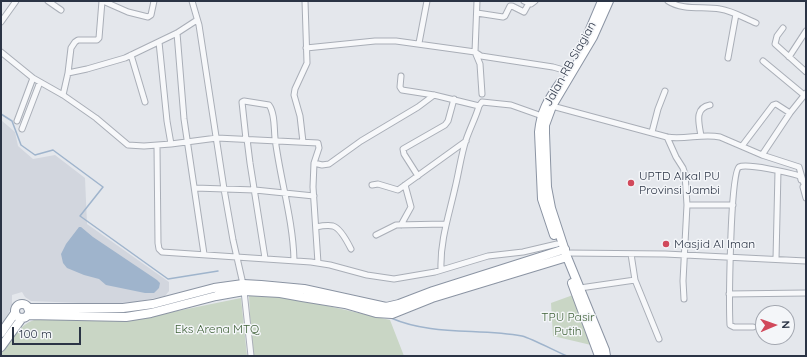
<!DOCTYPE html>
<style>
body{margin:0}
#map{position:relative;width:807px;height:357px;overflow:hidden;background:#e4e7ec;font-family:Quicksand,sans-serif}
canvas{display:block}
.frame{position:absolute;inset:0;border:2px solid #2b3445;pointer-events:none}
.north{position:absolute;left:755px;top:305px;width:40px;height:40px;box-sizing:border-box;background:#f4f6f9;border:1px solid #a4a8b1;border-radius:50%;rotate:88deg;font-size:11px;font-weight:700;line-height:16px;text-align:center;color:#2b3445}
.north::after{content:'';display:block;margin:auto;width:14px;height:18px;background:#d1495b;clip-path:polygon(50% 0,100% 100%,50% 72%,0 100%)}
.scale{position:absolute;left:12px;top:327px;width:69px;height:18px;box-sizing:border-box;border:2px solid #2b3445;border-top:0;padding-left:5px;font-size:12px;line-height:14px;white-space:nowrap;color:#2b3445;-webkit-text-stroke:3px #f4f6f9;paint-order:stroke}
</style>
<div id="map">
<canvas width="807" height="357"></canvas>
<div class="frame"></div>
<div class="north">N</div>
<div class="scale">100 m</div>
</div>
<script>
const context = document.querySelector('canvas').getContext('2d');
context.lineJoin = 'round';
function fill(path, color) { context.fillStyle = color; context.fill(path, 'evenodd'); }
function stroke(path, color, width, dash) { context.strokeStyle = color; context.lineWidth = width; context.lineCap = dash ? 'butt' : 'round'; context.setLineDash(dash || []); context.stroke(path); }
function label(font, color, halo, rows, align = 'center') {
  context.font = font + ' Quicksand,sans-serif'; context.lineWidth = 3; context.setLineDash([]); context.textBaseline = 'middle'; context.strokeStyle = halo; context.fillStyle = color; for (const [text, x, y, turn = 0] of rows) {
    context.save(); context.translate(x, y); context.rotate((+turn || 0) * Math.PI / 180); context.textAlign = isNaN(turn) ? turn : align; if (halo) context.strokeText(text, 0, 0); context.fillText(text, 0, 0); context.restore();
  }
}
fill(new Path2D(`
 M1,120L15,132L18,146L33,159L55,155L85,178L87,224L169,282V291L165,296L136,302L105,304L31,301L25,297L22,292L12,295V307L1,326Z`), '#d2d6de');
fill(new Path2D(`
 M573,295L591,345L553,336L551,303Z
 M249,296L277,297L306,301L390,320L404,356H252Z
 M241,298L247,356H1V352C11,340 19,325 34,320H133Z`), '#c9d6c5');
fill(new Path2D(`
 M79,227H81L93,237L157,280L160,283L159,288L154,293H145L106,285L99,279L84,275L67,268L63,263L61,254L66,244Z`), '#9fb4cc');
stroke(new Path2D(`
 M1,114L12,121L21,145L35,155L53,150L103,187L80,216L168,279L218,271
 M391,318C432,336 479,328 522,336C533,339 555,351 567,356`), '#9fb4cc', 1.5);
const minor = new Path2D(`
 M48,1L61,10
 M103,1L128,12L148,17L151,15L154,1
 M192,1L199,25L224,189L233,240L243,284
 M477,1L475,52L480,64L482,94
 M524,1L531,4L535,1
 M668,1C683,11 704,6 720,9C733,11 744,18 756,23
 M477,13L503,17L505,16L510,6H512L524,12L529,3
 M1,22L16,1
 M783,28L777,36L775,44L806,72
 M177,33L184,119L204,254
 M159,42L167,121L171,144
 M419,43L427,1
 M306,48L375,41H396L468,51L475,52L481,56L553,67L567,71
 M1,52L33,78L63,95L96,118L128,145L144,146L171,144L217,138L318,143L319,148L314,163L313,187L318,263
 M131,55L145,102
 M789,57L806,31
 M728,58L736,14
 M763,61L804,95
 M68,73L71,48L75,42L78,40H97L99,38L102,1
 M401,76L400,87L402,90L434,95L479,106C476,117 470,128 466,140C461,155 459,172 455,188C449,215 440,241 441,269
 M63,95L68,73L87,69L125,58L177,33L197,20
 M479,106L482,102L511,105L542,116
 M552,106L667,137C685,140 703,133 720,137L762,155L799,167L806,191
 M17,121L33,78
 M22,129L40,82
 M652,132L658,109L665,91
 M701,136C699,123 694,108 710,105
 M667,137L676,157L683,168L685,174L687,205L683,281L684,299
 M246,139L242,102L244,101L269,105C275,113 274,129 275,138C280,179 293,219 294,260
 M247,139L250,163L265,258
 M303,142L300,116L294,95L295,89L307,63L305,1
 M157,146L158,243L159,249L162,252L311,262L330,265L367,275L394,279L435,272L488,256L523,252L557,244
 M742,146L773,105L776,104L790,113
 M762,155L790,113L806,93
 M314,163L322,165L329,164L361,141L418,107L434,95
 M418,176L404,154L403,149L445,125L448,121L454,99
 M372,185L378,184L398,190L466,141
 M803,187L806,198
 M195,188L255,190L314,196
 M687,205H733
 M401,225L411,207L405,185
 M316,227C321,226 328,225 333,226C340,228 348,243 351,249
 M376,235L396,225L445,224
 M566,253L665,254L806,261
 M631,254L635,280L659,339
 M776,259L778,171
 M580,288L635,280
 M244,291L251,356
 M729,294L806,293
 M753,327H734L730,325C729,307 730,171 739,167C747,163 790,173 800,176L801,180`);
const highway = new Path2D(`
 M578,53L588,34L602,1
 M554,235L542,199L539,132C541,111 548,100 560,83
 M572,283L599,356
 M15 311a7 7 0 1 1 14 0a7 7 0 1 1-14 0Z
 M28,308H123L153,304L214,288L243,284L261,285L304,289L386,307L399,304L433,291L565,249
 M28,315L126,317L151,313L216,296L244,291L280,293L302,297L345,304L376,313L392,314L432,298L567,257
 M1,333L15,313
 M1,347L22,318
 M606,356L605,350L567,257L551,208L547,187L545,133V125L552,106L593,37L609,1`);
stroke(minor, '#a9aeb7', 7);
stroke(highway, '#8b94a3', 10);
stroke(minor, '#f7f8fa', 5);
stroke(highway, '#fff', 8);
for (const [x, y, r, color] of [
 [631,183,4,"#d1495b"],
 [666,244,4,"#d1495b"]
]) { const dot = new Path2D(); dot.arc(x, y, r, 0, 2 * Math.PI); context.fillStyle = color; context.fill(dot); stroke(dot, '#f4f6f9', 1.5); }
label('12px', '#2b3445', '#f4f6f9', [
 ["Jalan RB Siagian",570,64,-61]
]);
label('12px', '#2b3445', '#f4f6f9', [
 ["UPTD Alkal PU",639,176],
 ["Provinsi Jambi",639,190],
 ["Masjid Al Iman",674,244]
], 'left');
label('12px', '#3f6138', '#f4f6f9', [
 ["TPU Pasir",568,317],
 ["Putih",568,331],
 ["Eks Arena MTQ",217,329]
]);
</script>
